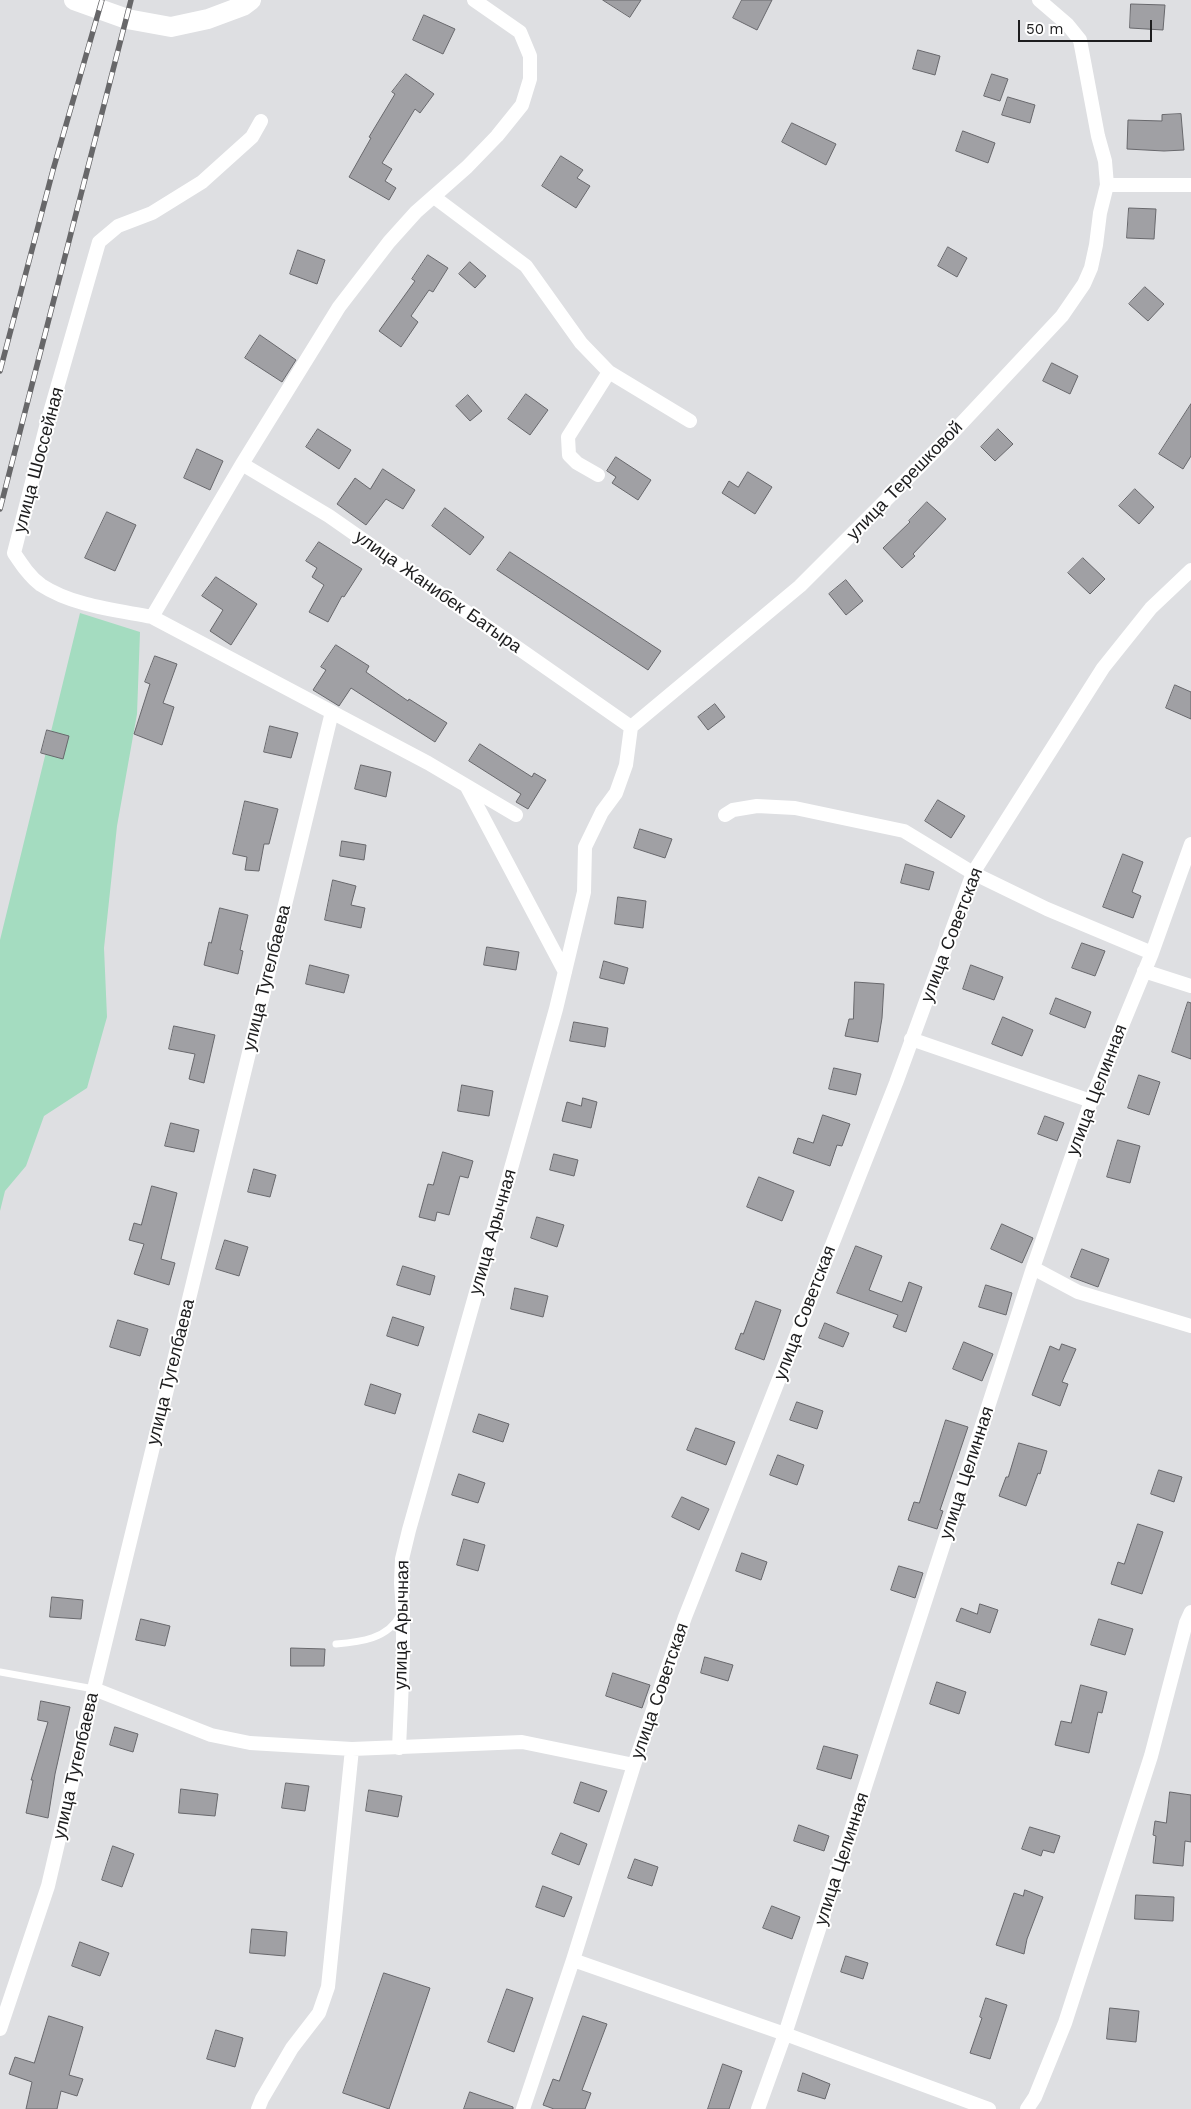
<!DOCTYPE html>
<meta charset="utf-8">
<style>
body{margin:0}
#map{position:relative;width:1191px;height:2109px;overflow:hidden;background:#dedfe2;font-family:"Work Sans",sans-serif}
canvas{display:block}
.scale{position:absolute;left:1018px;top:20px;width:134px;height:22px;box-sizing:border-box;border:2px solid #1d1d1e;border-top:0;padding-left:6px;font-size:15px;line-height:18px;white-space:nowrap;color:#1d1d1e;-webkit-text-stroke:4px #fff;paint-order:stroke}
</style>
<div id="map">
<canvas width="1191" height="2109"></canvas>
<div class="scale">50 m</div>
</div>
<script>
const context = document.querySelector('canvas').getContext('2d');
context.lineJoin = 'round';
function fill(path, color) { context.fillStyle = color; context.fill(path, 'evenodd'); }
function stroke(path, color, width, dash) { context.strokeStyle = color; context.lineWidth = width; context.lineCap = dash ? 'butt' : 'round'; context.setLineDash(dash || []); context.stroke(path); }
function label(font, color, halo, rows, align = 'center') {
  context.font = font + ' "Work Sans",sans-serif'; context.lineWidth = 4; context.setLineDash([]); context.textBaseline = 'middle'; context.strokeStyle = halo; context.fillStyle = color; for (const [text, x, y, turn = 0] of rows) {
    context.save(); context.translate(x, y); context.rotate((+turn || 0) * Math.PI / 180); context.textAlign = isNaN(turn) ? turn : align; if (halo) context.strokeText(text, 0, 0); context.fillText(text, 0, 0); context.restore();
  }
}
fill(new Path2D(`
 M80,613L140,632L137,714L117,826L104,948L107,1017L87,1088L44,1116L26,1166L5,1191L0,1211V940Z`), '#a4dcc0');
const building = new Path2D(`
 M603,0H641L630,17Z
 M742,0H772L757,30L733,18Z
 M1131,4L1165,5L1163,30L1130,28Z
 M424,15L455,29L443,54L413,40Z
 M918,50L940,56L935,75L913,69Z
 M406,74L434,94L420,113L415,109L382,163L392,169L385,181L396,188L389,200L349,177L371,138L369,137L395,94L392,92Z
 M992,74L1008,79L1000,101L984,96Z
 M1008,97L1035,105L1030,123L1002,115Z
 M1181,114L1184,150L1164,151L1127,149L1128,120L1162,121V115Z
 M792,123L836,144L826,165L782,142Z
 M963,131L995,143L988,163L956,151Z
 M561,156L583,170L577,178L590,186L576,208L542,186Z
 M1129,208L1156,209L1154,239L1127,238Z
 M948,247L967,258L957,277L938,266Z
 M298,250L325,260L317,284L290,274Z
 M428,255L448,268L433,292L429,290L411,316L418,322L401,347L379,331L415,281L412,279Z
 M470,262L486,276L475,288L459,274Z
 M1145,287L1164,304L1148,321L1129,304Z
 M260,335L296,360L282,382L245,358Z
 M1052,363L1078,376L1070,394L1043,381Z
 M526,394L548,410L530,435L508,419Z
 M468,395L482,411L470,421L456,406Z
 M1191,404V456L1183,469L1159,454Z
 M318,429L351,450L339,469L306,447Z
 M998,429L1013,444L995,461L981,447Z
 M197,449L223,461L210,490L184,478Z
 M616,457L651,480L638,500L612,483L616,477L607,471Z
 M383,469L415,490L403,509L386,499L366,525L337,504L355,478L370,489Z
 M748,472L772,487L755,514L722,493L729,481L738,487Z
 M1135,489L1154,507L1139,524L1119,506Z
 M927,502L946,519L913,554L915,556L902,568L883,548L910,522L909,521Z
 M445,508L484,537L470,555L432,526Z
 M107,512L136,525L115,571L85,558Z
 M319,542L362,569L344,597L342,596L328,622L309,612L324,585L312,577L317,568L306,561Z
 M510,552L661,651L648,670L497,570Z
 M1083,558L1105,579L1090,594L1068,573Z
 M216,577L257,604L231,645L210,631L223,610L202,596Z
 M846,580L863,601L846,615L829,594Z
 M336,645L369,666L366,672L408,701L409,699L447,723L435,742L351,688L339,706L313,690L326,670L321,667Z
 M155,656L177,664L163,703L174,707L162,745L134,734L150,684L145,682Z
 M1175,685L1191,692V719L1166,708Z
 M715,704L725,717L708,730L698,717Z
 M270,726L298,733L291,758L264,752Z
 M47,730L69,736L63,759L41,753Z
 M480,744L532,777L534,773L546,780L528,809L516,802L521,794L469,761Z
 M361,765L391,772L386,797L355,789Z
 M938,800L965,816L951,838L925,821Z
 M245,801L278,809L269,844H264L259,871L245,870L247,857L233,854Z
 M640,829L672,839L665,858L634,848Z
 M342,841L366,845L364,860L340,856Z
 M1123,854L1143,862L1132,892L1141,896L1133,918L1103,907Z
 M906,864L934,872L929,890L901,883Z
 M333,880L356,886L351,905L365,908L361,928L325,920Z
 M618,897L646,901L643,928L615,924Z
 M220,908L248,915L240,950L243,951L238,974L204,965L209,942L211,943Z
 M1082,943L1105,951L1095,976L1072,968Z
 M487,947L519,952L516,970L484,965Z
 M604,961L628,968L624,984L600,978Z
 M310,965L349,975L344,993L306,984Z
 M971,965L1003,977L994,1000L963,989Z
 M855,982L884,984L882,1018L878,1042L845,1036L849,1019H853Z
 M1056,998L1091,1012L1085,1028L1050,1014Z
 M1188,1002L1191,1003V1059L1172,1052Z
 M1003,1017L1033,1030L1022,1056L992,1044Z
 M574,1022L608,1028L605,1047L570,1041Z
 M174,1026L215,1035L204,1083L189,1079L195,1054L169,1049Z
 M834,1068L861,1074L856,1095L829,1089Z
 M1139,1075L1160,1082L1149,1115L1128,1108Z
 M462,1085L493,1091L489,1116L458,1111Z
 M583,1098L597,1102L591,1128L562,1121L567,1102L581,1106Z
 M823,1115L850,1124L842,1146L837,1145L830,1166L793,1153L798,1138L813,1143Z
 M1045,1116L1064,1123L1057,1141L1038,1134Z
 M171,1123L199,1130L194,1152L165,1146Z
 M1118,1140L1140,1146L1130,1183L1107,1177Z
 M443,1152L473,1161L468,1178L460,1176L449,1215L437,1212L435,1221L419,1217L428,1184L433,1185Z
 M554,1154L578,1160L574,1176L550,1170Z
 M254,1169L276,1175L270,1197L248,1192Z
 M759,1177L794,1191L782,1221L747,1207Z
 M152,1186L177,1193L161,1259L175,1263L169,1285L134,1274L144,1244L129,1240L134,1223L141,1225Z
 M537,1217L564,1225L557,1247L531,1238Z
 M1002,1224L1033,1238L1022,1263L991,1249Z
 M225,1240L248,1247L239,1276L216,1269Z
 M856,1246L882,1256L869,1290L902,1302L909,1282L922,1287L906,1332L893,1327L898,1315L837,1293Z
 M1082,1249L1109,1259L1098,1287L1071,1277Z
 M403,1266L435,1276L430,1295L397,1285Z
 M986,1285L1012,1293L1006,1315L979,1307Z
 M515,1288L548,1296L543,1317L511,1309Z
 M756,1301L781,1310L764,1360L735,1349L741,1333L743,1334Z
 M393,1317L424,1327L418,1346L387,1336Z
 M118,1320L148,1329L140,1356L110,1347Z
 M825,1323L849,1333L843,1347L819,1338Z
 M964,1342L993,1354L982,1381L953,1369Z
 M1062,1344L1076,1349L1062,1382L1068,1384L1060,1406L1032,1395L1050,1346L1059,1350Z
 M371,1384L401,1394L395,1414L365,1405Z
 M797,1402L823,1411L817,1429L790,1420Z
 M479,1414L509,1424L503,1442L473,1432Z
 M946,1420L968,1427L940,1510L943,1511L937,1529L908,1520L914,1502L919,1503Z
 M696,1428L735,1442L726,1465L687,1450Z
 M1019,1443L1047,1451L1040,1474L1038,1473L1026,1506L999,1496L1006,1477H1008Z
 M778,1455L804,1465L797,1485L770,1475Z
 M1159,1470L1182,1477L1174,1502L1151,1494Z
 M459,1474L485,1483L478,1503L452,1495Z
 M682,1497L709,1509L699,1530L672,1517Z
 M1138,1524L1163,1532L1142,1594L1111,1584L1118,1562L1124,1564Z
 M464,1539L485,1545L478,1571L457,1565Z
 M742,1553L767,1562L761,1580L736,1571Z
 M899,1566L923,1573L915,1598L891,1590Z
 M52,1597L83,1600L81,1619L50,1617Z
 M980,1604L998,1610L990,1633L956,1621L961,1608L977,1614Z
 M141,1619L170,1626L165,1646L136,1640Z
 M1099,1619L1133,1629L1125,1655L1091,1645Z
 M291,1648L325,1649L324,1666H291Z
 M705,1657L733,1665L728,1681L701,1673Z
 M613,1673L650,1685L642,1708L606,1696Z
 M937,1682L966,1692L959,1714L930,1704Z
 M1081,1685L1107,1692L1102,1713L1098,1712L1089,1753L1055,1745L1061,1721L1071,1723Z
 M41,1701L70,1707L55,1774L48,1818L26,1813L33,1780H31L48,1722L38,1720Z
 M115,1727L138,1734L133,1752L110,1745Z
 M824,1746L858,1755L851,1779L817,1769Z
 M581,1782L607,1791L599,1812L574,1803Z
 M286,1783L309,1786L305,1811L282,1808Z
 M181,1789L218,1794L215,1816L179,1813Z
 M369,1790L402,1796L398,1817L366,1811Z
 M1170,1792L1191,1795V1842L1185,1841L1183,1866L1153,1863L1156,1836L1153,1835L1155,1821L1166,1823Z
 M799,1825L829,1836L824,1851L794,1841Z
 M1030,1827L1060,1836L1054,1853L1043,1850L1041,1856L1022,1849Z
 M561,1833L587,1844L579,1865L552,1854Z
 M113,1846L134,1854L122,1887L102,1880Z
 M635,1859L658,1867L652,1886L628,1878Z
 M543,1886L572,1897L564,1917L536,1907Z
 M1025,1890L1043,1897L1027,1939L1024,1954L996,1945L1014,1893L1023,1896Z
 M1136,1895L1174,1897L1173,1921L1135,1919Z
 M772,1906L800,1917L792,1939L763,1928Z
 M252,1929L287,1932L285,1956L250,1953Z
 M80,1942L109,1953L100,1976L72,1966Z
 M846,1956L868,1963L863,1979L841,1972Z
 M384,1973L430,1988L389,2109L343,2093Z
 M507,1989L533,1998L514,2052L488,2042Z
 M986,1998L1007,2005L990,2059L970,2053L982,2018L980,2017Z
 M1110,2008L1139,2011L1136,2042L1107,2039Z
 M49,2016L83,2027L69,2075L83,2079L77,2096L61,2091L57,2109H26L32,2082L9,2074L15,2057L34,2063Z
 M583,2016L607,2024L582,2090L591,2093L585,2109H554L543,2105L553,2079L559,2081Z
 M216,2030L243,2038L235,2067L207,2059Z
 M723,2064L742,2071L729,2109H708Z
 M803,2073L830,2084L825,2099L798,2091Z
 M470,2092L513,2107V2109H464Z`);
fill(building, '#a0a0a4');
stroke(building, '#68686c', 1);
stroke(new Path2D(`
 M336,1644C360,1642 388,1639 400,1615
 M0,1672L94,1689`), '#fff', 7);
stroke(new Path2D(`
 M261,121L252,137L202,182L152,213L118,226L99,242L47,423L14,553C22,565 30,577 41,585C73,606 116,610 152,617L242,464L339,307L389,242L416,212L467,167L497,136L522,105L530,79V56L520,32L474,0
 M1107,185H1191
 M434,197L526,266L581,343L609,372L690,421
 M242,464L329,516L631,727
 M598,475L577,463L569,455L568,437L609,372
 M152,617L428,763L516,815
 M631,727L800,586L943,443L1062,316L1084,284L1091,268L1096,245L1100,213L1107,185L1105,161L1098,136L1080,40L1067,24L1039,0
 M467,787L565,972
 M725,815L733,810L757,806L795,808L904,831L973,873L1047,909L1152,953
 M1144,971L1191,986
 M911,1039L1091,1101
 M1033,1268L1078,1292L1191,1326
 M94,1689L211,1735L250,1743L352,1749L522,1742L634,1765
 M399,1748L403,1658V1611L401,1583L402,1559L409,1530L556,1009L584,892L585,847L602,812L616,793L626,765L631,727
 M573,1960L785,2034L989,2109
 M0,2029L48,1886L94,1689L332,712
 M258,2109L262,2099L292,2048L319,2013L328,1987L352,1749
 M523,2109L573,1960L634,1765L685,1617L896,1083L973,873L1103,668L1151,608L1191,570
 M758,2109L785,2034L1033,1268L1091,1101L1152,953L1191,844
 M1027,2109L1035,2097L1065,2023L1151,1756L1186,1623L1191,1612`), '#fff', 14);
stroke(new Path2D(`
 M74,0L127,19L171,27L208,19L243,6L251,0`), '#fff', 20);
const rail = new Path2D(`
 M0,371L53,170L102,0
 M0,509L131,0`);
stroke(rail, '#676769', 5.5);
stroke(rail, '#fff', 4, [11]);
label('18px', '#1d1d1e', '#fff', [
 ["улица Шоссейная",39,460,-75],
 ["улица Терешковой",905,481,-46],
 ["улица Жанибек Батыра",438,592,35],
 ["улица Советская",952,935,-69],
 ["улица Тугелбаева",267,978,-76],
 ["улица Целинная",1097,1090,-69],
 ["улица Арычная",493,1232,-74],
 ["улица Советская",805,1313,-69],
 ["улица Тугелбаева",171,1372,-76],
 ["улица Целинная",967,1473,-72],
 ["улица Арычная",402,1625,-89],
 ["улица Советская",660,1691,-71],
 ["улица Тугелбаева",76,1766,-77],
 ["улица Целинная",842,1859,-72]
]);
</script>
